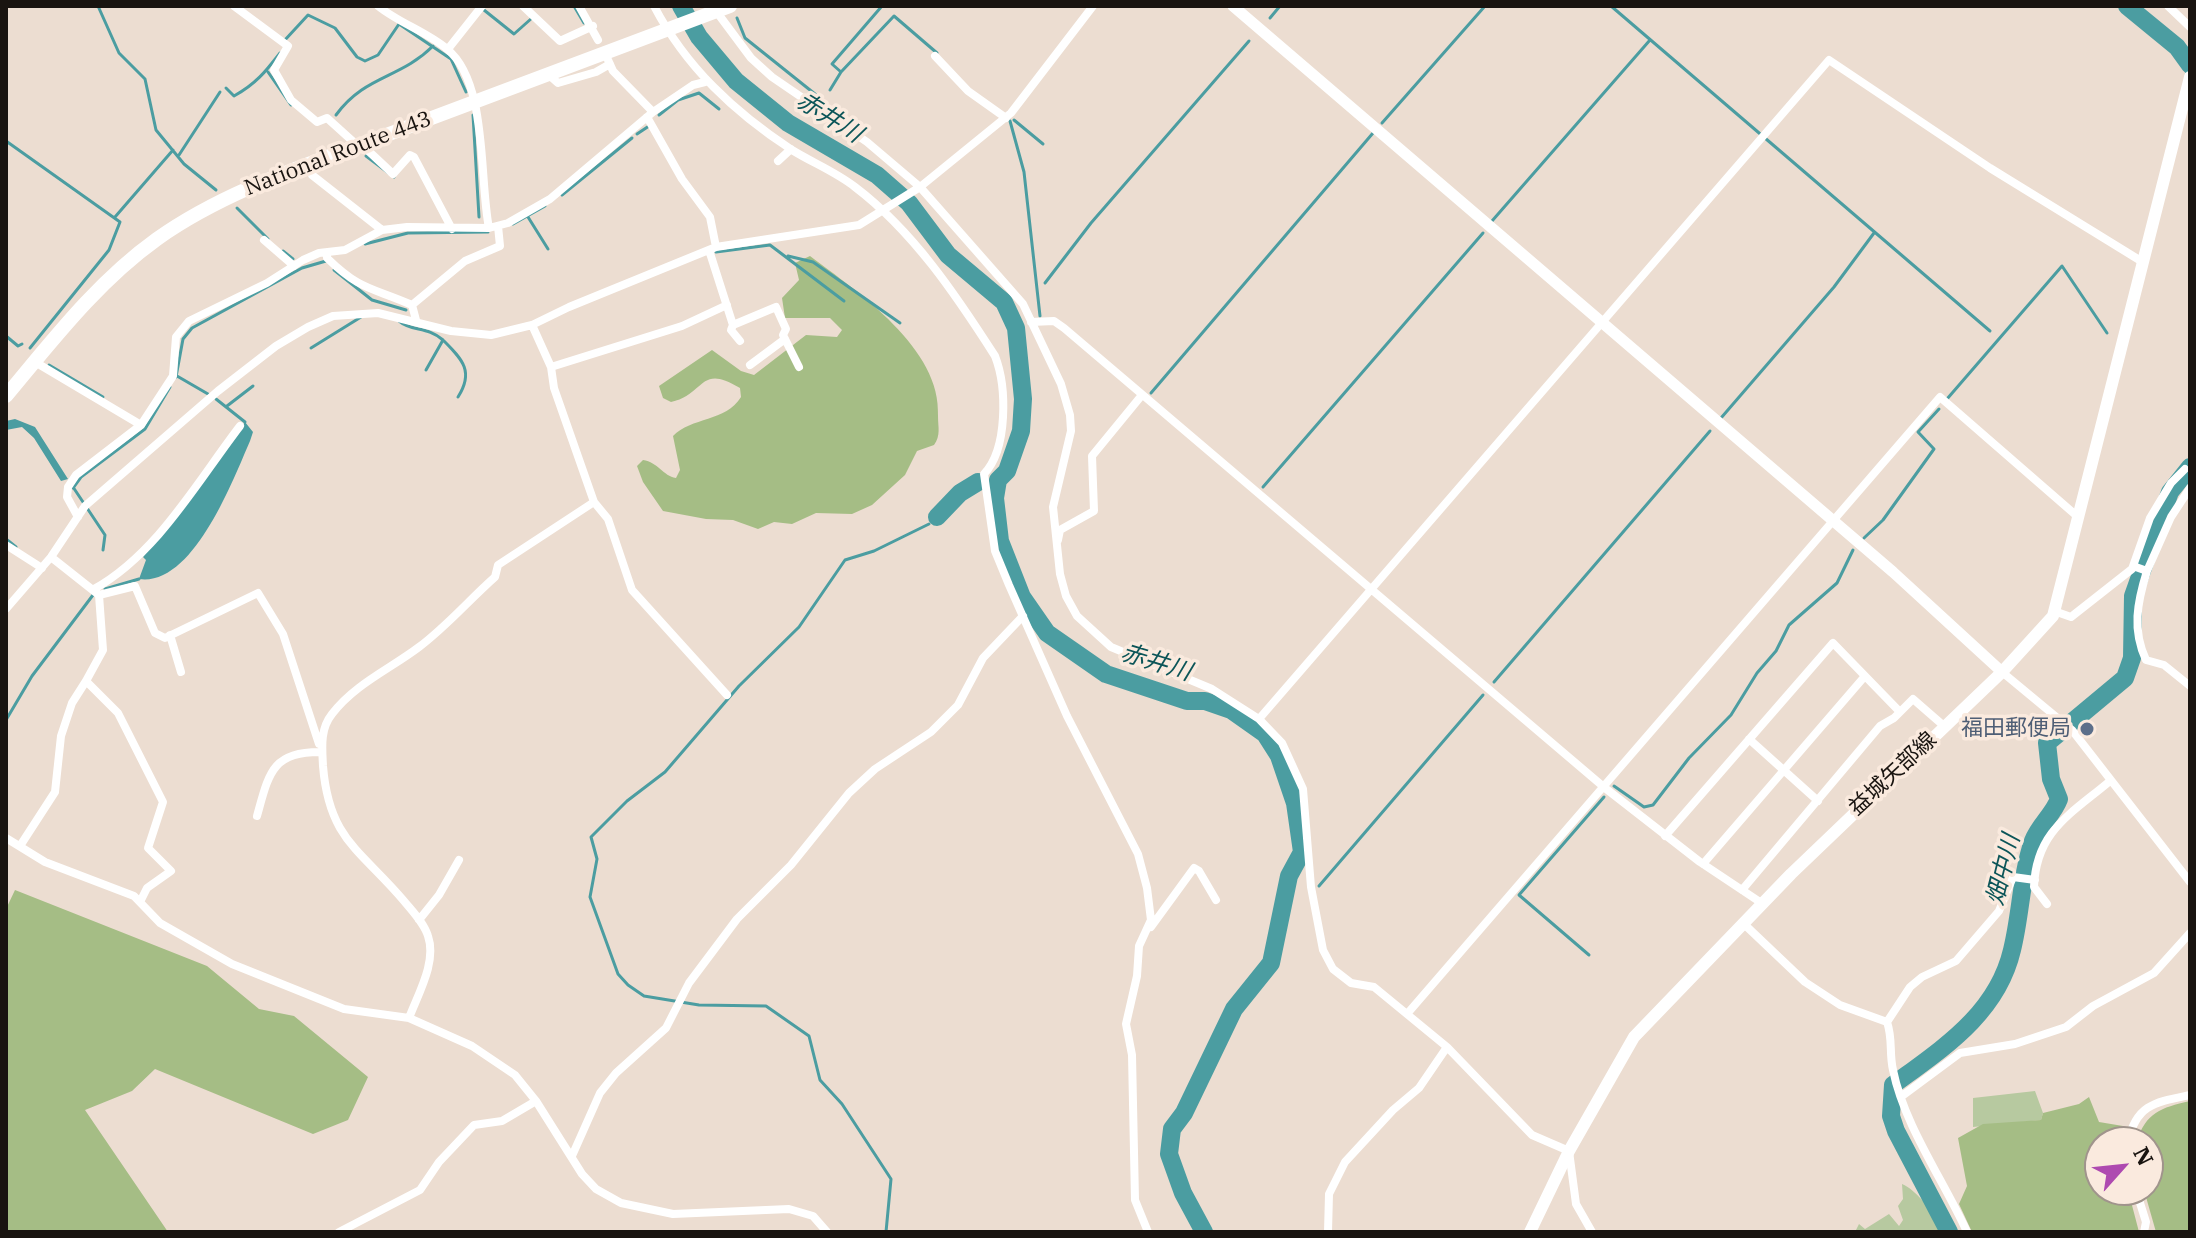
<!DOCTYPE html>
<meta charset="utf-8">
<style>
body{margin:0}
#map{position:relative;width:2196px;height:1238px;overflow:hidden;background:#ecddd1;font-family:"IBM Plex Serif",serif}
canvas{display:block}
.frame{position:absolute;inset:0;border:8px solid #191410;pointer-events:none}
.north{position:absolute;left:2084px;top:1126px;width:80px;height:80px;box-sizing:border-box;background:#faeade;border:2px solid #a0948c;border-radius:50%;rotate:63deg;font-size:22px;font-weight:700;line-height:32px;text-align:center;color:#191410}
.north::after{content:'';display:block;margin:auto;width:28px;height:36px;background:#ae4ab0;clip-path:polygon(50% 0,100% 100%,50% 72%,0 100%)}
</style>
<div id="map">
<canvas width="2196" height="1238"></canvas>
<div class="frame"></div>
<div class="north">N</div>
</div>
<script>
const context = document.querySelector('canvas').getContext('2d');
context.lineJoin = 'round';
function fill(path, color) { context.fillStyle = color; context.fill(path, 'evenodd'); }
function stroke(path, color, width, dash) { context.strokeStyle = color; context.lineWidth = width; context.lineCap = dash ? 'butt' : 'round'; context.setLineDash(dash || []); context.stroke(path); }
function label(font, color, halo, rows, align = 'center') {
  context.font = font + ' "IBM Plex Serif","Noto Sans JP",serif'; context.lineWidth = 7; context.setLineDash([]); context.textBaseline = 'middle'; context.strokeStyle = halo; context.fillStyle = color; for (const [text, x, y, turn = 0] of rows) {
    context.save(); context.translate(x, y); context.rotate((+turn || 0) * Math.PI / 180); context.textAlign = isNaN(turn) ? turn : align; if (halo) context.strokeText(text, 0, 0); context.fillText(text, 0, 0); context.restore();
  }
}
fill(new Path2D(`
 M2035,1091L2043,1113L2041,1120L1973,1127V1098Z
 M1902,1184C1916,1189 1938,1218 1946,1232H1855L1859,1224L1865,1229L1889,1214L1899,1226L1903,1220L1898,1206L1903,1199Z`), '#b7c9a0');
fill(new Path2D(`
 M810,256C858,292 942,349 938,416C938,428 941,435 934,445L917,451L905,475L872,505L852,514L816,513L792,524L774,522L758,529L733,520L706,519L663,511L643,482L637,466L643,460C658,462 663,476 676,478L680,470L673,436C691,417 726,422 741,397L740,388C699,363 706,394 671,402L663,398L659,386L712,350L741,371L754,375L806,335L837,337L842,330L830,318H785L782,298L799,280L795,263Z
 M15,890L207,966L259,1009L294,1016L368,1077L348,1120L313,1134L155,1069L132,1091L85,1110L168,1232H6V909Z
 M2089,1097L2099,1122L2123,1126L2119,1142H2100V1190H2128L2139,1232H1972L1959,1204L1967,1186L1958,1138L1983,1124L2041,1120L2043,1113L2079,1104Z
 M2190,1101V1232H2156L2144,1190H2148V1142H2136C2147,1112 2160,1108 2190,1101Z`), '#a5bd85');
fill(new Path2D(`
 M15,419L35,427L68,479L61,481L34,438L22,427L6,430V421Z
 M245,422L253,432L250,441C233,480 193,587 139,579L146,560L143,557Z`), '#4b9da1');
stroke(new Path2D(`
 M98,6L119,53L145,79L156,130L184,164L216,190
 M574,6L584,23
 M1611,6L1990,331
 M484,10L514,34L532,18
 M737,18L745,38L820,98
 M1270,18L1280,6
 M399,24L451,59L466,92
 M284,41L308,15L335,28L357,57L365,61L378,55L399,24
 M268,72L291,105
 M841,72L894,16L937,53
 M226,88L234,96C256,84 266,71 280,53
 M830,90L841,72L832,64L882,6
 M336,115C365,75 400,79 433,46
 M473,115L479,217
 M659,115L678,100L699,93L719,109
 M1014,120L1043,144
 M1010,121L1024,172L1040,316
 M1382,123L1485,6
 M637,134L649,126
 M6,141L120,222L109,250L30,348
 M179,155L220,92
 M366,156L394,177
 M562,195L632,138
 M237,208L268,239
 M115,217L173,150
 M528,217L548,249
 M1492,221L1650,40
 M513,224L545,206
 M365,244L408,233L488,232
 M283,251L293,259
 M716,252L770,245L844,301
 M788,256L813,262L900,323
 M334,270L372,300L406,310
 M1045,283L1091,223L1249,41
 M399,321C412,332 427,326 443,340L426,370
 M6,336L18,346L22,344
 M444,341C463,360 474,372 458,397
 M311,348L361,317
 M49,365L103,397
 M177,376L208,394
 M176,377L183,339L192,328L302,268L326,261
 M1151,393L1373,133
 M216,399L245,422
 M1947,399L2062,266L2107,333
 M227,406L253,386
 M1721,418L1834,287L1874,233
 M73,487L105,535L103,550
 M1263,487L1483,233
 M73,488L81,477L145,429L170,387
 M1864,538L1883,520L1934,449L1918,432L1939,409
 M6,539L16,547
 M105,589L139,579
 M1494,682L1710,431
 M6,720L32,676L93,595
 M1614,786L1644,807L1653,805L1689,758L1731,715L1757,673L1776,651L1789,625L1837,583L1853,550
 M1319,886L1483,695
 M1589,955L1519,895L1604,797
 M886,1232L891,1179L842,1104L820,1080L809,1036L766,1006L699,1005L644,996L628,985L618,974L590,897L597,859L591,837L627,801L665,772L739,686L799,627L845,560L874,551L929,524`), '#4b9da1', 3);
stroke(new Path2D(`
 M681,6L699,37L736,81L788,123L877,175L909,203L948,255L1004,302L1016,328L1023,399L1021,431L1007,471L998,480L995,498L1000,541L1022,597L1047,633L1106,674L1187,701H1205L1231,710L1265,734L1279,756L1295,803L1302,852L1289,876L1271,963L1234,1009L1184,1113L1172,1129L1169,1154L1183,1193L1204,1232
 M2127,6L2177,47L2190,65
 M937,517L960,493L978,482
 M1949,1232L1896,1131L1891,1116L1893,1085C1943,1048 1997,1014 2012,950C2021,914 2021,876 2033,841C2039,825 2053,815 2059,799L2051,779L2047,743L2125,678L2132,658L2133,596L2170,492L2190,467`), '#4b9da1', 18);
stroke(new Path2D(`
 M234,6L288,46L274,70L291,100L317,122L327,118L358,146
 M378,6C399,23 427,32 447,49C488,82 479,179 489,228
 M523,6L560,41L593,26
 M579,6L598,40
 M654,6C686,67 734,112 792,150C813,163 836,172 855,187C913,231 956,295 995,356C1007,387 1008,449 984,474L995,551L1009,585L1067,716L1138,854L1147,888L1151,920L1139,946L1137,976L1126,1024L1132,1055L1135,1200L1148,1232
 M2168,6L2190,27
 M716,11L751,58L772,77L867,142L920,187L1023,304L1061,384L1070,415L1071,431L1053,507L1060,574L1066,596L1077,616L1111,647L1212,689L1259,719L1282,743L1303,789L1311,887L1323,950L1333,969L1351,983L1374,987L1447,1047L1532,1135L1569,1151L1576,1204L1592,1232
 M448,49L482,6
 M935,56L968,91L1006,118
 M608,60L613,71L653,112
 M549,75L558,83L596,72L610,64
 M647,117L682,179L710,217L716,247
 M361,144L393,174L410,155L414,157L452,229
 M778,161L791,149
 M308,165L312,175L382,230
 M264,240L294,266
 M709,250L733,325L731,330L740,341
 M327,253V258C361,291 371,287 412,305
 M416,320L412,305L465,261L500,246L498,226
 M1031,322L1054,321L1064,328L1605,788L1700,862L1763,904
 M733,325L776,307L786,329L783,335L799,367
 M35,362L141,425
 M750,365L785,339
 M551,367L682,326L727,305
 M594,502L608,519L632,590L727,695
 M78,517L67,497L68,487L76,475L141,425L173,376L176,337L189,321L267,283L303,260L319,253L345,250L382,230L407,227L489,228L508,223L550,199L653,112L693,85L705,82
 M1058,540L1060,530L1094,511L1092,456L1142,395
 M6,545L42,568
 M51,557L99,595L103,650L86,681L118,713L163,802L148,848L171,871L147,888L140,902
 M2133,566L2147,571C2137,603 2132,630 2146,660L2164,665L2190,686
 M2147,571L2171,517L2190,488
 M94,589C157,554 197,482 240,426
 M99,595L135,586L155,633L165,638L258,593L283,634L319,744
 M6,609L51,557L85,506L218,391L276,346L308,327L333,316L378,313L451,331L491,335L532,325L569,307L716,247L859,225L920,187L1011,113L1093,6
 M2054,611L2071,617L2132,569L2150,518L2171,483L2185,469
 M170,635L181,672
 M2002,672L2072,730L2190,882
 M1259,719L1829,60L1990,168L2141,261
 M1749,739L1818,801
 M257,816C269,773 272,751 322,752
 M1665,836L1833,643L1900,712
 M6,838L45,862L134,896L160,923L232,964L344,1009L409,1018L472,1046L515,1075L536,1101L582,1174L596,1189L621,1203L673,1214L789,1209L813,1216L827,1232
 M20,846L55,792L61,736L72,703L86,681
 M1703,864L1865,676
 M1742,890L1880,726L1894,718L1913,699L1944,726
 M2047,904L2034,887C2036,831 2071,814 2110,781
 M419,920L439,895L459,860
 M1744,924L1805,982L1840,1005L1887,1022C1893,1039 1889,1053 1893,1070C1904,1125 1944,1181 1967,1232
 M1151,927L1194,868L1199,871L1216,900
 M1407,1014L1940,397L2078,517
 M409,1018C418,994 437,962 428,936C424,923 413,912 404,901C361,850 329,840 323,766C322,747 320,729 332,714C355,684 390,669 419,647C446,627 469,600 495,577L498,565L594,502L554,388L551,367L532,325
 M1887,1022L1910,987L1922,977L1956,961L1999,911L2013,877L2035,880
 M1902,1096L1960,1053L2015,1044L2066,1027L2093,1006L2154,973L2190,933
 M2128,1142C2136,1104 2156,1102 2190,1095
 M572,1156L600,1093L616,1073L666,1028L689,983L737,919L791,865L849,793L875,769L931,732L958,705L983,658L1023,616
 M2136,1190L2146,1222L2144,1232
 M339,1232L420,1190L439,1162L474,1125L502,1121L536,1101
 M1328,1232L1329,1194L1345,1162L1393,1110L1419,1088L1447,1047`), '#fff', 8);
stroke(new Path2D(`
 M1233,6L1893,572L2002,672`), '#fff', 11);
stroke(new Path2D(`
 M1530,1232L1569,1151L1634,1037L1791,874L2002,672L2053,616L2190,77`), '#fff', 12);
stroke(new Path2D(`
 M6,396C52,341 97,282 157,239C226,190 310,164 389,134C502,91 616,49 730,6`), '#fff', 14);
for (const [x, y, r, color] of [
 [2087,729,8,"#5c6f8a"]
]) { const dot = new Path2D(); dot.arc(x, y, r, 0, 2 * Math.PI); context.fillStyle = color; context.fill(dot); stroke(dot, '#faeade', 3); }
label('22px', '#191410', '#faeade', [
 ["National Route 443",338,154,-21],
 ["益城矢部線",1893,774,-43]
]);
label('22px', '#4e5e75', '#faeade', [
 ["福田郵便局",2071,729]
], 'right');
label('italic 24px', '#0c5558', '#faeade', [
 ["赤井川",829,118,32],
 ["赤井川",1156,663,17],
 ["畑中川",2004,870,-76]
]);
</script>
